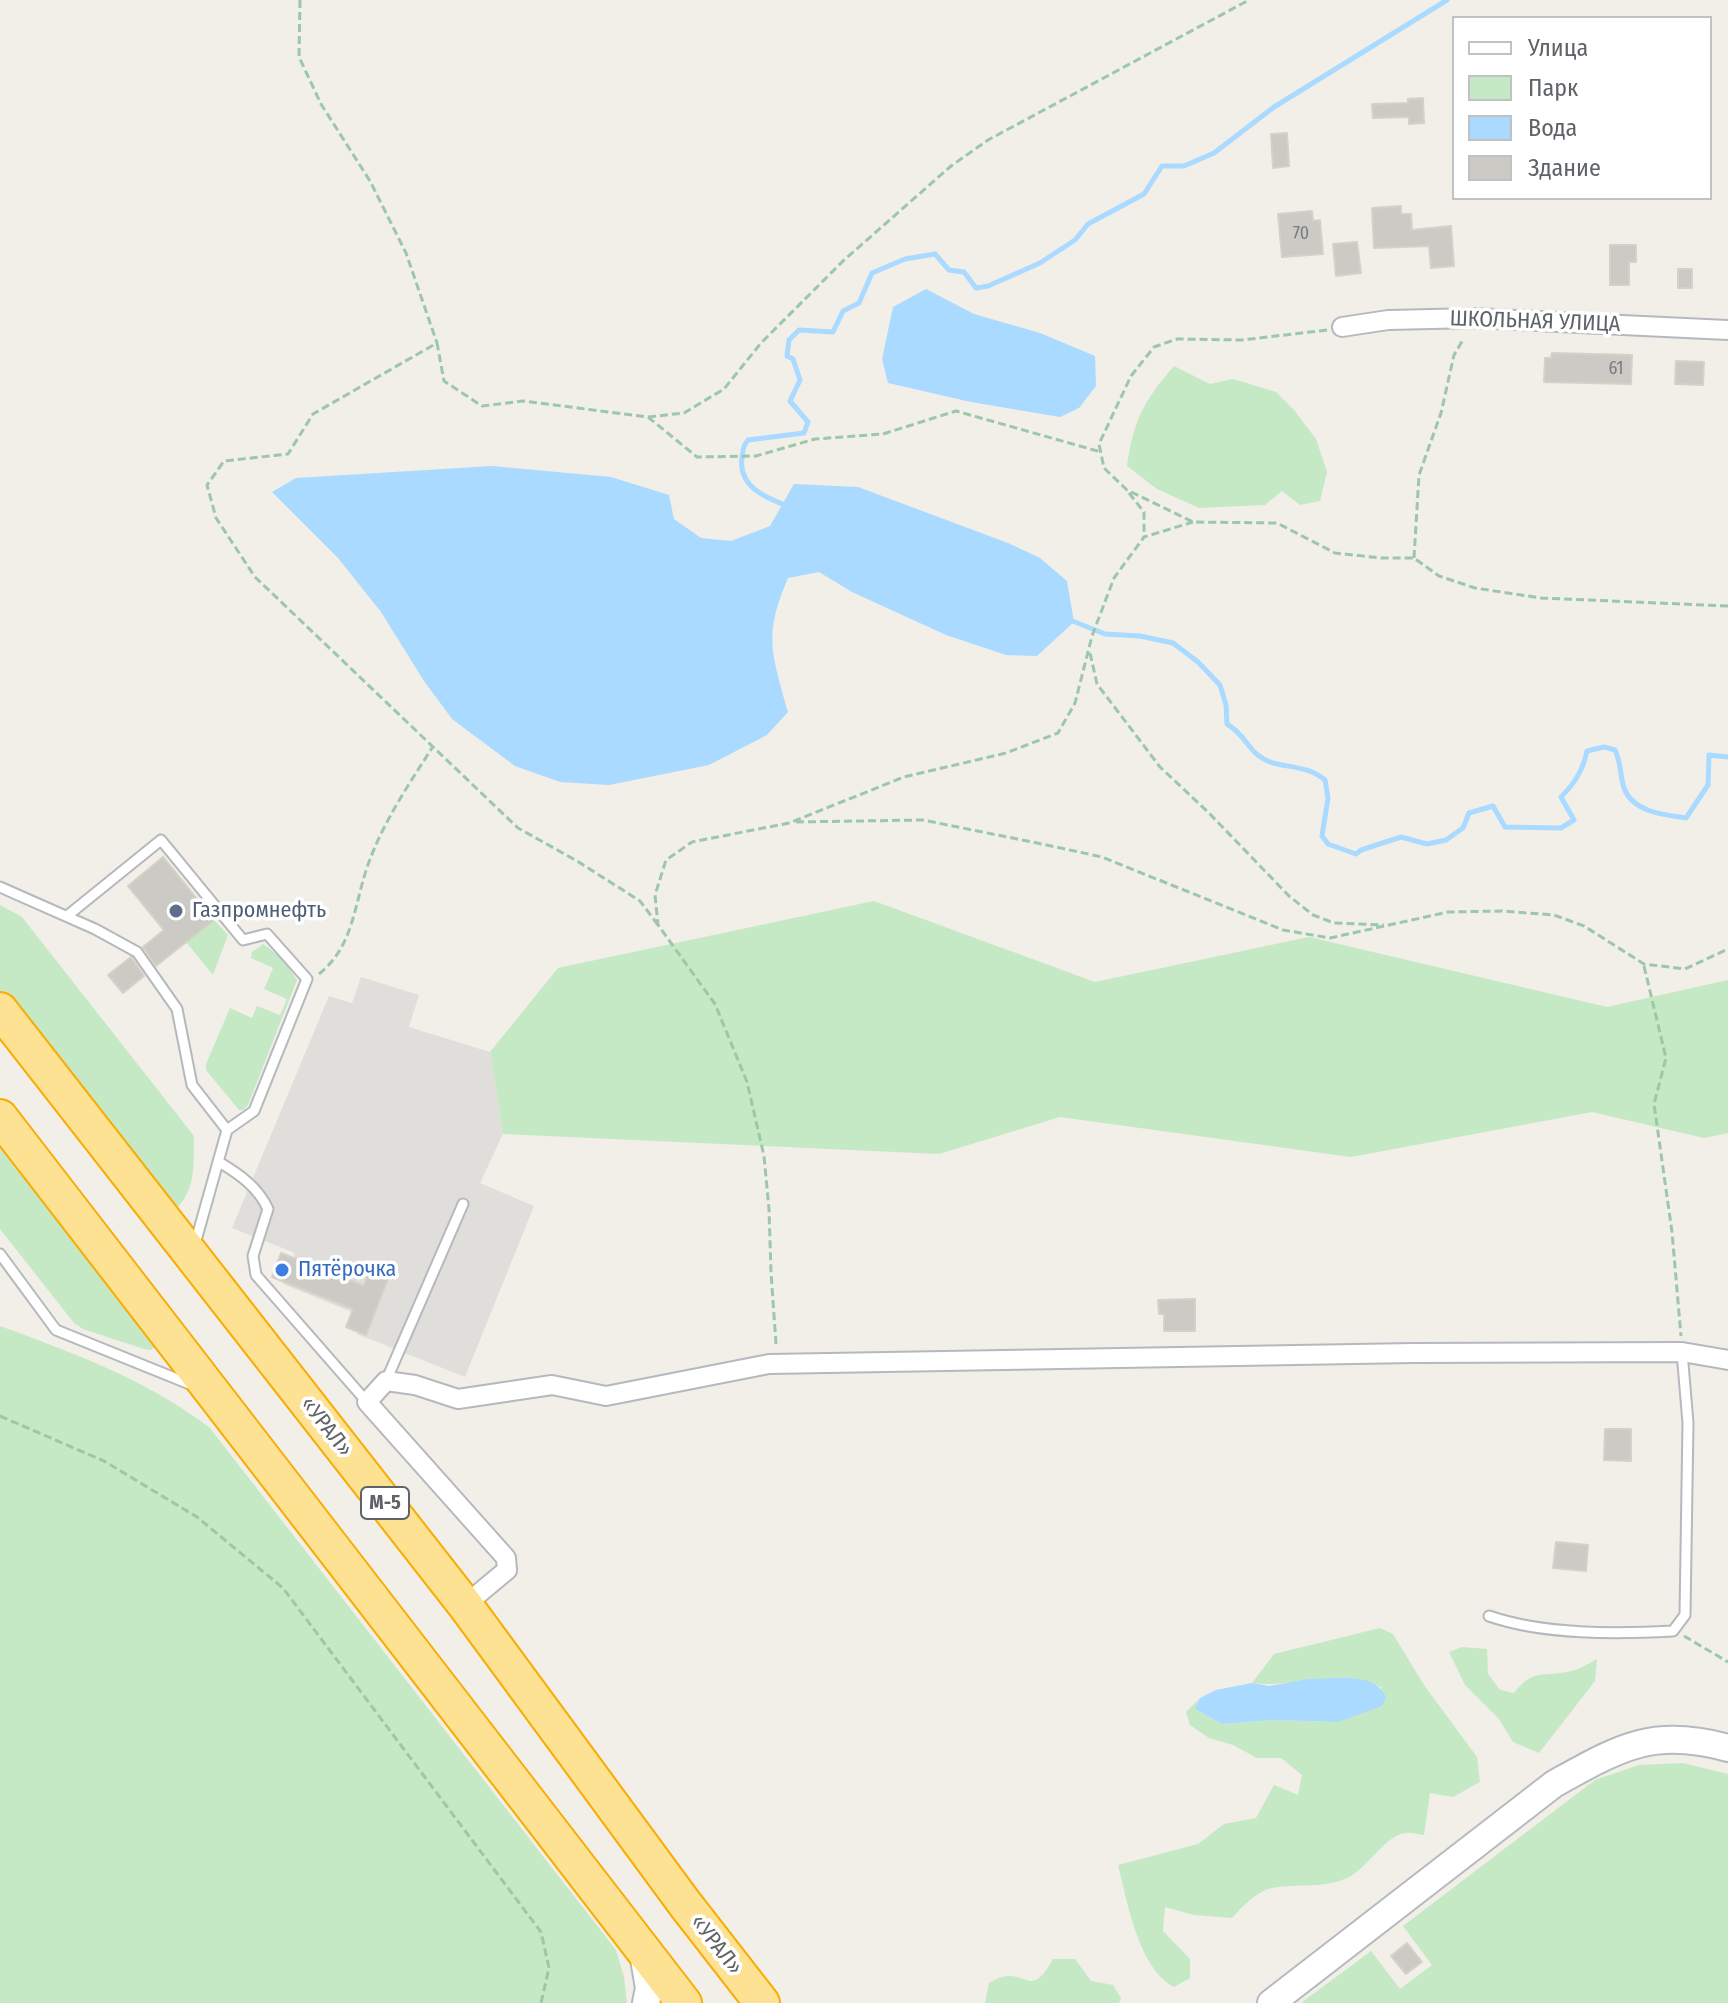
<!DOCTYPE html>
<meta charset="utf-8">
<style>
body{margin:0}
#map{position:relative;width:1728px;height:2003px;overflow:hidden;background:#f1efe8;font-family:"Fira Sans Condensed",sans-serif}
canvas{display:block}
.legend{position:absolute;left:1452px;top:16px;width:260px;height:184px;box-sizing:border-box;background:#fff;border:2px solid #bfc1c3;margin:0;padding:10px 14px;list-style:none;font-size:24px;color:#5f6368}
.legend li{display:flex;align-items:center;gap:16px;height:40px}
.legend b{width:40px;border:2px solid #bfc1c3}
</style>
<div id="map">
<canvas width="1728" height="2003"></canvas>
<ul class="legend">
<li><b style="height:10px;background:#fff"></b>Улица</li>
<li><b style="height:22px;background:#c5e8c5"></b>Парк</li>
<li><b style="height:22px;background:#aadaff"></b>Вода</li>
<li><b style="height:22px;background:#cccac5"></b>Здание</li>
</ul>
</div>
<script>
const context = document.querySelector('canvas').getContext('2d');
context.lineJoin = 'round';
function fill(path, color) { context.fillStyle = color; context.fill(path, 'evenodd'); }
function stroke(path, color, width, dash) { context.strokeStyle = color; context.lineWidth = width; context.lineCap = dash ? 'butt' : 'round'; context.setLineDash(dash || []); context.stroke(path); }
function label(font, color, halo, rows, align = 'center') {
  context.font = font + ' "Fira Sans Condensed",sans-serif'; context.lineWidth = 7; context.setLineDash([]); context.textBaseline = 'middle'; context.strokeStyle = halo; context.fillStyle = color; for (const [text, x, y, turn = 0] of rows) {
    context.save(); context.translate(x, y); context.rotate((+turn || 0) * Math.PI / 180); context.textAlign = isNaN(turn) ? turn : align; if (halo) context.strokeText(text, 0, 0); context.fillText(text, 0, 0); context.restore();
  }
}
fill(new Path2D(`
 M361,977L419,995L409,1027L490,1052L503,1134L480,1183L534,1206L465,1377L357,1334L364,1317L283,1284L295,1253L232,1228L329,996L352,1003Z`), '#e0deda');
fill(new Path2D(`
 M1174,366L1210,384L1233,379L1276,392L1294,410L1316,439L1327,472L1320,501L1300,505L1282,491L1265,505L1199,508L1157,489L1127,466C1134,419 1143,402 1174,366Z
 M874,901L1095,982L1309,937L1607,1007L1728,980V1133L1704,1138L1592,1112L1351,1157L1060,1117L939,1154L503,1134L490,1052L558,968Z
 M0,905L22,917L194,1136C193,1163 197,1188 176,1209L165,1205L0,992Z
 M214,920L228,935L213,975L186,942Z
 M263,944L282,958L297,980L248,1105L243,1110H239L206,1070V1064L230,1008L252,1018L257,1006L280,1015L287,999L264,989L273,968L251,958L252,952Z
 M0,1140L155,1341L156,1347L150,1350L144,1349L83,1329L74,1323L0,1229Z
 M0,1326C78,1355 141,1377 209,1427L616,1950L624,1977L627,2003H0Z
 M1380,1628L1393,1634L1424,1685L1477,1757L1480,1782L1453,1797L1430,1793L1424,1835C1419,1835 1411,1832 1406,1833C1386,1834 1366,1870 1347,1878C1323,1889 1297,1883 1272,1888C1257,1891 1242,1907 1232,1918L1194,1915L1165,1907L1163,1931L1190,1959V1978L1174,1987C1139,1969 1127,1901 1118,1865L1198,1844L1224,1824L1256,1818L1274,1785L1298,1795L1302,1775L1281,1758H1257L1233,1745L1209,1738L1190,1725L1186,1712L1200,1698L1195,1709L1222,1724L1274,1720L1338,1722L1382,1688C1342,1665 1294,1689 1252,1683L1274,1654Z
 M1462,1647L1487,1649L1488,1674L1500,1690L1514,1693C1533,1669 1540,1677 1567,1672C1577,1671 1588,1664 1597,1659L1595,1681L1539,1753L1513,1742L1499,1719L1465,1685L1449,1652Z
 M1683,1763L1728,1774V2003H1301L1371,1951L1400,1989L1432,1965L1403,1926L1595,1780L1639,1765Z
 M1053,1959H1075L1091,1981L1113,1985L1121,1998L1119,2003H985L989,1983C993,1981 997,1978 1002,1977C1027,1971 1031,1999 1053,1959Z`), '#c5e8c5');
fill(new Path2D(`
 M926,289L974,314L1040,333L1095,356L1096,386L1079,408L1060,417L971,402L888,383L882,359L893,307Z
 M492,466L611,477L669,495L674,519L701,538L731,541L770,526L794,484L858,487L1008,543L1040,558L1067,581L1074,622L1037,656L1006,655L946,635L852,592L819,572L788,578C763,636 772,653 788,712L767,735L709,765L609,785L560,782L515,766L452,719L424,681L381,612L338,558L272,492L296,478Z
 M1309,1679C1333,1679 1375,1671 1386,1697L1382,1706L1338,1722L1274,1720L1222,1724L1195,1709L1200,1698L1216,1690L1252,1683L1269,1686Z`), '#aadaff');
stroke(new Path2D(`
 M790,507C766,498 738,487 742,458C743,450 743,446 748,440L804,433L808,422L790,401L800,380L793,359L787,356L789,340L799,330L833,332L843,311L859,303L872,273L905,259L935,254L949,270L964,272L976,288L988,286L1040,263L1075,240L1088,224L1144,194L1162,166H1184L1214,153L1274,107L1447,0
 M1070,620L1105,634L1140,636L1173,643L1198,662L1220,685L1226,705L1227,724C1244,734 1246,746 1259,756C1277,770 1303,762 1325,780L1328,798L1322,836L1328,844L1356,854L1361,850L1401,837L1427,844L1446,840L1463,828L1469,813L1493,806L1505,827L1561,828L1574,820L1561,797C1575,783 1583,770 1587,751L1604,747L1615,750C1621,762 1620,775 1624,788C1633,812 1664,815 1686,818L1708,785L1709,755L1728,757`), '#aadaff', 5);
const building = new Path2D(`
 M1423,98L1424,123L1409,124V117L1373,118L1372,104L1408,103V99Z
 M1287,133L1289,166L1273,168L1271,134Z
 M1401,206V214H1411L1412,230L1451,226L1454,266L1431,268L1429,246L1374,248L1372,208Z
 M1312,211L1313,221L1320,220L1323,254L1282,257L1278,214Z
 M1357,242L1361,273L1336,276L1333,244Z
 M1610,245H1636V262H1629V285H1610Z
 M1678,269H1692V288H1678Z
 M1552,353L1632,355L1631,384L1544,382L1545,358H1551Z
 M1676,361L1704,362L1703,385L1675,384Z
 M163,857L214,920L156,966L143,947L164,930L128,886Z
 M131,957L144,976L123,993L108,975Z
 M281,1253L364,1286L369,1272L388,1279L366,1335L346,1327L353,1309L272,1277Z
 M1195,1299V1331H1164V1314H1159L1158,1300Z
 M1605,1429H1631V1461L1604,1460Z
 M1556,1542L1588,1545L1586,1571L1553,1568Z
 M1407,1943L1422,1962L1406,1974L1391,1956Z`);
fill(building, '#cccac5');
stroke(building, '#d6d1c6', 2);
const lane = new Path2D(`
 M0,887L95,929L137,952L177,1009L192,1085L227,1130L195,1244
 M67,916L161,840L243,940L267,934L307,979L254,1111L227,1130
 M219,1162C239,1174 258,1187 268,1209L253,1256L256,1275L367,1402
 M0,1254L56,1330L192,1385
 M386,1381L463,1204
 M1489,1616C1544,1635 1616,1634 1673,1631L1685,1615L1688,1423L1682,1352`);
const street = new Path2D(`
 M1342,327L1388,320L1474,318L1728,330
 M465,1605L507,1570L506,1558L367,1402L386,1381L415,1385L458,1399L552,1385L606,1396L769,1364L1413,1353L1682,1352L1728,1360`);
const secondary = new Path2D(`
 M643,1953L649,1988L646,2003
 M1271,2003L1554,1784C1619,1748 1652,1727 1728,1748`);
const highway = new Path2D(`
 M0,1010L465,1605L685,1904L762,2003
 M0,1117L684,2003`);
stroke(lane, '#b5b8bc', 13);
stroke(street, '#b5b8bc', 22);
stroke(secondary, '#b6babf', 30);
stroke(highway, '#f9ab00', 38);
stroke(new Path2D(`
 M300,0L299,57L321,104L370,181L406,253L437,343
 M1327,330L1242,340L1177,339L1154,347L1131,376L1099,444L1104,468L1127,490L1193,522L1277,523L1335,553L1381,558H1414L1439,576L1475,588L1541,598L1728,606
 M648,417L697,457L756,456L815,439L883,434L956,411L1101,452
 M1129,493L1144,512V537
 M1414,558L1419,475L1441,413L1454,355L1464,338
 M1090,653L1097,684L1160,767L1208,812L1289,896L1313,915L1334,923L1384,925
 M796,822L923,820L1042,844L1102,857L1283,930L1330,938L1448,912L1502,911L1554,915L1584,926L1644,964L1685,969L1728,949
 M658,925L640,901L577,861L518,828L255,577L216,518L207,485L224,461L288,454L313,414L437,343L444,381L482,406L523,401L648,417L684,413L724,389L761,343L843,261L951,166L988,140L1249,0
 M1644,966L1666,1058L1654,1104L1672,1232L1681,1336
 M319,974C355,945 354,902 369,862C384,821 409,784 432,748
 M776,1344L771,1272L769,1209L764,1156L747,1082L715,1004L658,925L655,895L666,860L692,842L789,823L904,777L1006,753L1058,733L1075,703L1092,636L1114,578L1144,537L1193,522
 M0,1416L104,1461L197,1517L283,1588L541,1932L549,1968L541,2003
 M1684,1636L1728,1662`), '#9cc7a9', 3, [8, 4]);
stroke(lane, '#fff', 9);
stroke(street, '#fff', 18);
stroke(secondary, '#fff', 26);
stroke(highway, '#fde293', 34);
for (const [x, y, r, color] of [
 [176,911,8,"#5c6f8a"],
 [282,1270,8,"#3f7fe0"]
]) { const dot = new Path2D(); dot.arc(x, y, r, 0, 2 * Math.PI); context.fillStyle = color; context.fill(dot); stroke(dot, '#fff', 3); }
label('18px', '#7a7d7f', null, [
 ["70",1301,234],
 ["61",1616,369]
]);
for (const [x, y, w] of [
 [385,1503,48]
]) { const box = new Path2D(); box.roundRect(x - w / 2, y - 16, w, 32, 6); context.fillStyle = '#fff'; context.fill(box); stroke(box, '#5f6368', 2); }
label('bold 20px', '#5f6368', null, [
 ["М-5",385,1503]
]);
label('22px', '#5f6368', '#fff', [
 ["ШКОЛЬНАЯ УЛИЦА",1535,322,2],
 ["«УРАЛ»",326,1427,52],
 ["«УРАЛ»",716,1945,52]
]);
label('22px', '#4e5e75', '#fff', [
 ["Газпромнефть",192,911]
], 'left');
label('22px', '#366cbe', '#fff', [
 ["Пятёрочка",298,1270]
], 'left');
</script>
